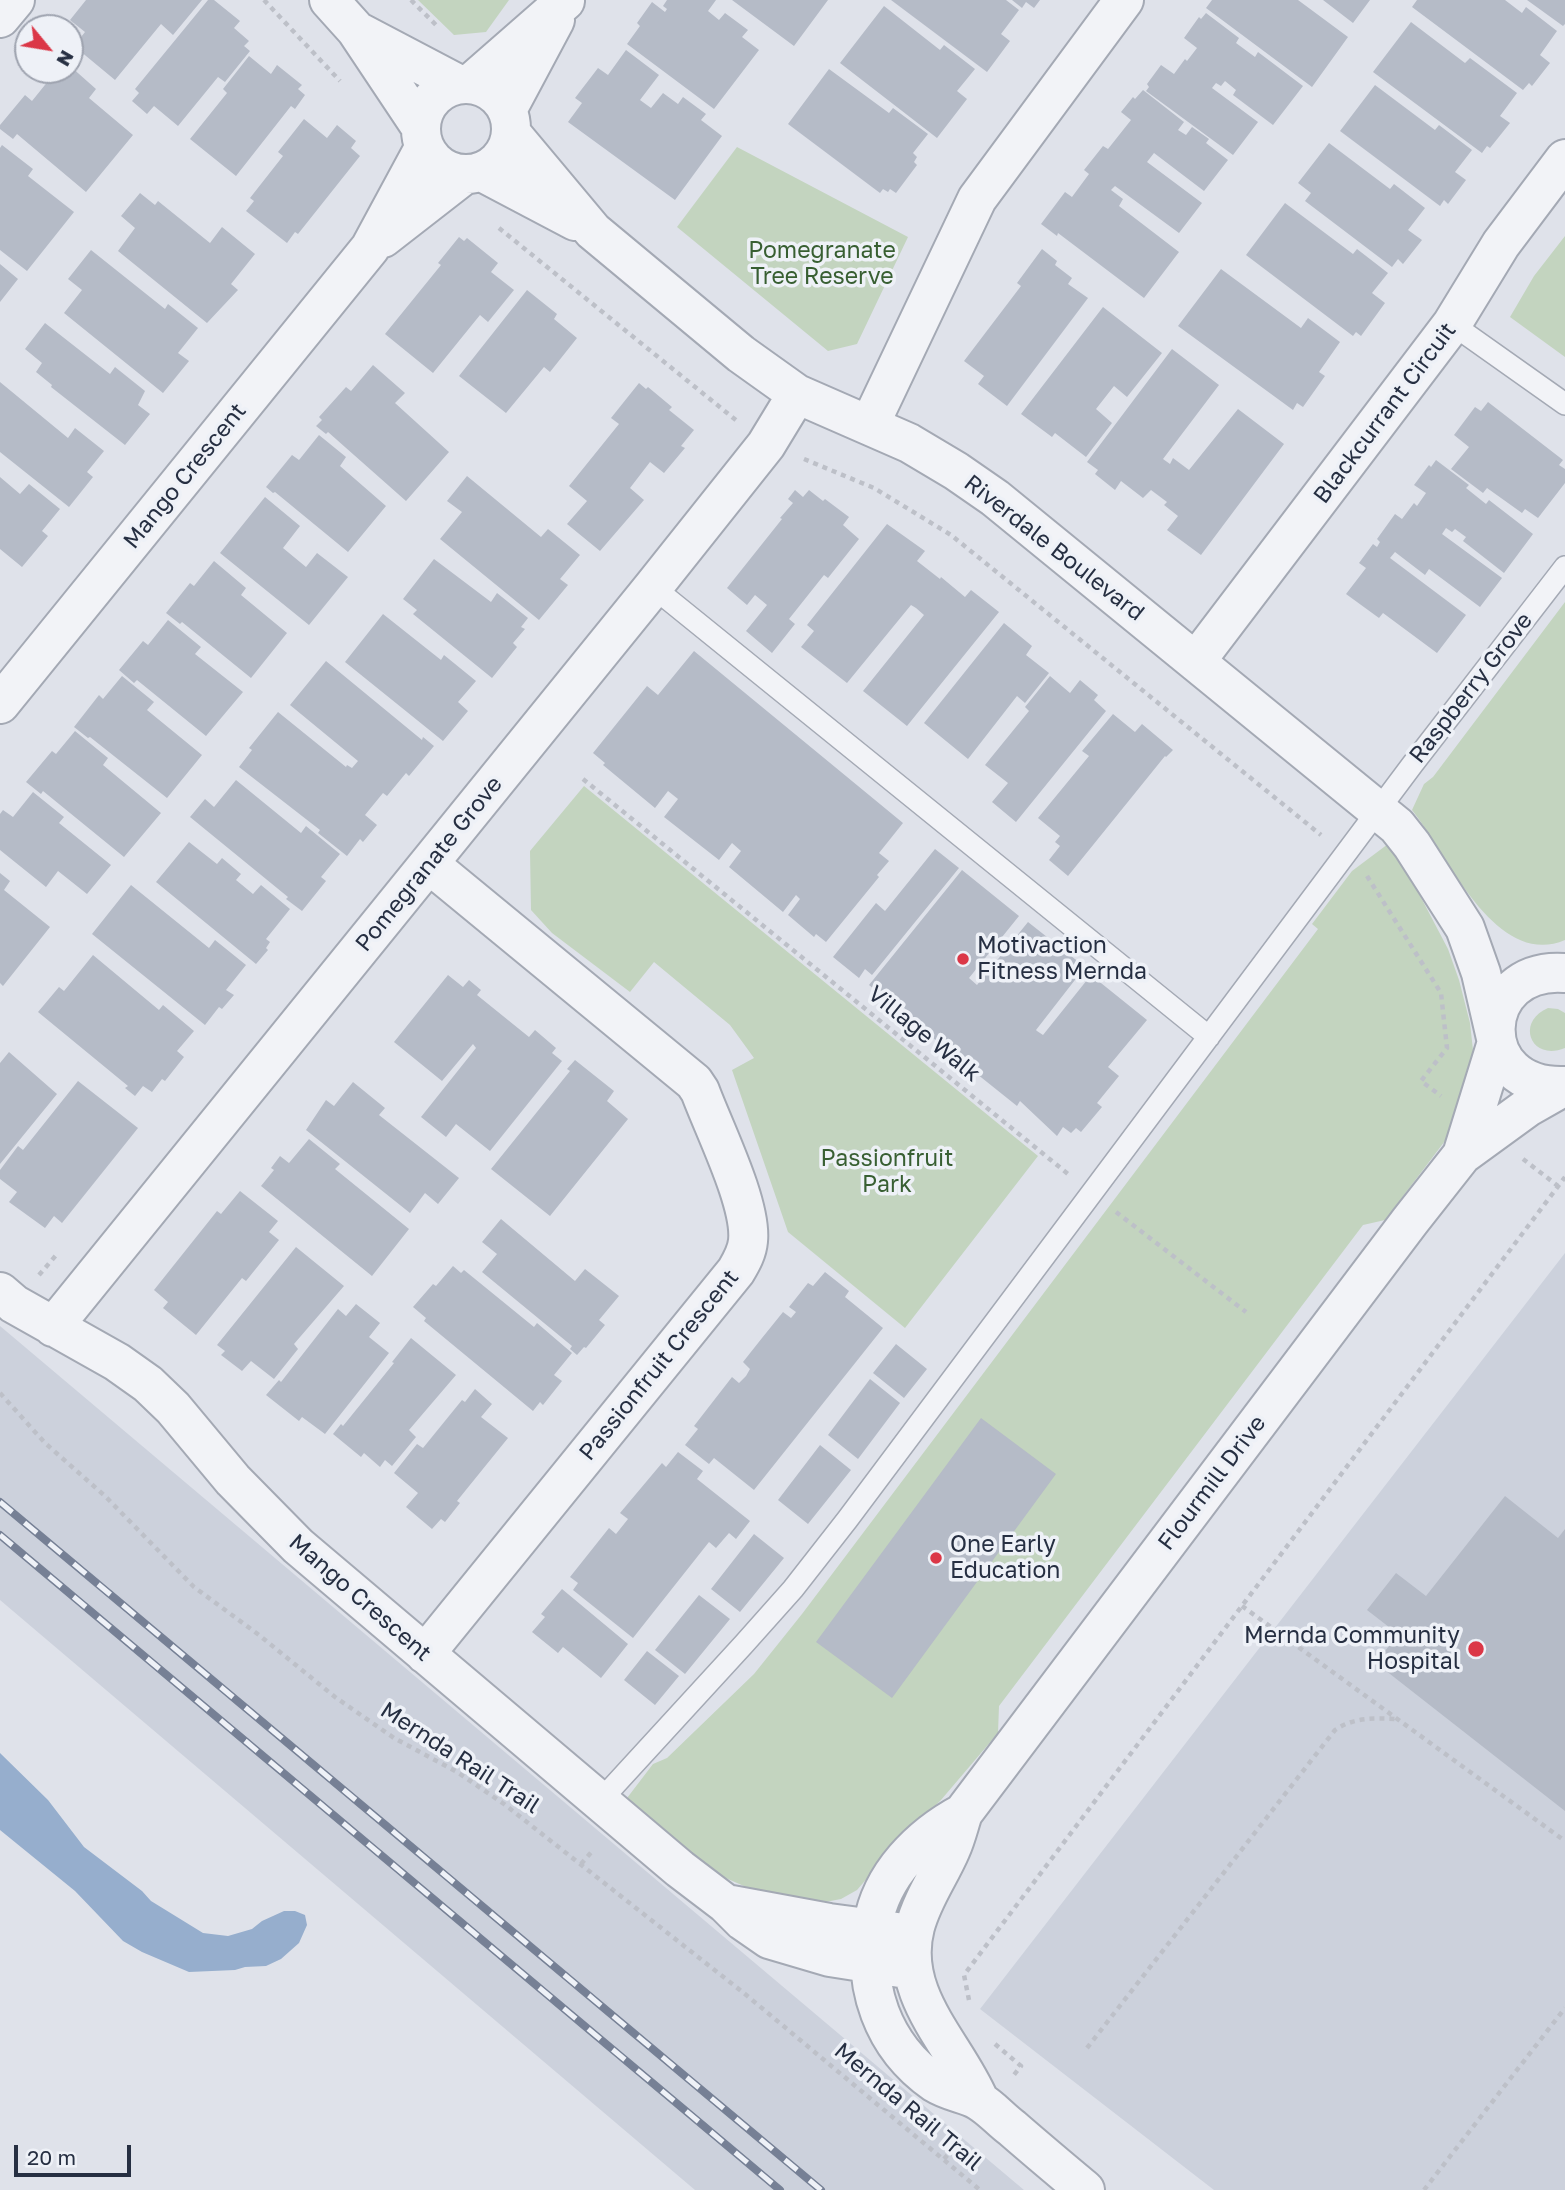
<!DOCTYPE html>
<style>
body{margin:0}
#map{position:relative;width:1565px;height:2190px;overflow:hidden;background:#dfe2ea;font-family:"Golos Text",sans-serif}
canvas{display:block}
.north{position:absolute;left:14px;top:14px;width:70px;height:70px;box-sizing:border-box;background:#eef1f7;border:2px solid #9ea3af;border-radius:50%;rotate:120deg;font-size:19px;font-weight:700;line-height:28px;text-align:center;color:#262f42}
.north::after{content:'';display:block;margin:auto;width:24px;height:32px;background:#db3747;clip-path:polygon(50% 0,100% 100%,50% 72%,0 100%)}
.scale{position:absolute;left:14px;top:2145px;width:117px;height:32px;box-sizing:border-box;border:4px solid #262f42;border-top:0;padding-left:9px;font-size:21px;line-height:24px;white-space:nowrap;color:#262f42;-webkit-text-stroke:5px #eef1f7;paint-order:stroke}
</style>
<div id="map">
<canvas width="1565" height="2190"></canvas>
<div class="north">N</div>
<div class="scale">20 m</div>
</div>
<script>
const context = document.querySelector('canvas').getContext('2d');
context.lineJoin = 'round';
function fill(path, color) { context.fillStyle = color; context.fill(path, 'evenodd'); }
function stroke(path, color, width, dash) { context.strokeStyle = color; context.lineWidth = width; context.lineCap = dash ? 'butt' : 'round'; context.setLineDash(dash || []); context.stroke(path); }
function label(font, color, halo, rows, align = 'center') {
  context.font = font + ' "Golos Text",sans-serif'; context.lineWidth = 7; context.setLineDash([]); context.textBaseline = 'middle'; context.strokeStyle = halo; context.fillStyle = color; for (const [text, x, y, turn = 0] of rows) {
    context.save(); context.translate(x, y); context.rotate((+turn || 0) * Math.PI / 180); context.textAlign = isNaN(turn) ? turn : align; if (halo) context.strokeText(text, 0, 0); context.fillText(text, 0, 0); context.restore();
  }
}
fill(new Path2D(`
 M1565,1253V2190H1214L980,2009Z
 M0,1326L890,2077L1024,2190H695L0,1600Z`), '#ccd1dc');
fill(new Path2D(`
 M418,0H509L486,32L454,35Z
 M737,147L908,237L857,344L828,351L677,227Z
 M1565,236V357L1510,317L1534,276Z
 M1565,602V940C1495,970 1446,852 1412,810L1424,784L1433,777Z
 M584,786L1038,1156L905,1328L788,1232L732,1070L754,1058L730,1025L654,962L630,992L552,933L531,910L530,851Z
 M1388,844L1406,869L1448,949L1459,980L1470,1023L1474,1059L1454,1129L1385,1220L1363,1225L999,1706L998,1733L941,1800L894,1847L857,1890L841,1899L820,1903L760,1893L721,1876L624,1802L653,1764L667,1758L754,1674L802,1614L1318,929L1312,924L1352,871Z
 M1548,1008L1558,1009L1565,1013V1048C1531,1062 1515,1022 1548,1008Z`), '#c3d4bf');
fill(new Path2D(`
 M0,1753L48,1800L84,1847L142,1891L151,1901L203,1933L228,1936L252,1929L262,1921L284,1911H295L305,1915L307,1925L299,1943L281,1959L266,1966L245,1967L235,1970L189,1972L142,1952L123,1941L75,1891L0,1830Z`), '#96aecd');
fill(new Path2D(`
 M86,0H202L173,35L161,24L115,80L74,46L85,32L70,20Z
 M208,0H214L240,21L234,28L249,41L244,46L250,51L225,82L218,77L178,126L154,106L147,114L132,101L139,93L135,89Z
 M667,0H716L708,11L719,20L725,13L748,30L742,37L759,50L714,109L627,44L640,26L637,23L652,2L665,12L667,9L663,6Z
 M732,0H828L794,46Z
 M891,0H1006L1019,10L1001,34L1010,41L987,72Z
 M1012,0H1040L1034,8L1026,2L1022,8Z
 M1212,0H1298L1348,37L1312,87L1206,8Z
 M1323,0H1370L1353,23Z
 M1417,0H1505L1522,13L1526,7L1557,31L1540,55L1550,63L1532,86L1529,83L1523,90L1412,7Z
 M1527,0H1565V24L1563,26Z
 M884,6L940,50L944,45L975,69L957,91L967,99L937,138L840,63Z
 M1206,13L1239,38L1236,43L1255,57L1258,52L1303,86L1273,125L1233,95L1236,90L1225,81L1221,86L1216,83L1212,88L1258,122L1233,155L1146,91L1149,87L1147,84L1161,65L1174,74L1185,59L1187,61L1197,48L1184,38L1199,17L1201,19Z
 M1411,22L1465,63L1470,58L1517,93L1500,116L1510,123L1490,148L1487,146L1482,153L1373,72Z
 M626,50L659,75L640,100L651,108L663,93L678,104L683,97L706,114L701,120L722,136L675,200L568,122L582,103L575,98L598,68L608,75Z
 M249,56L271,74L277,65L302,85L298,89L305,95L295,109L291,106L236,176L190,139L227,93L223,89Z
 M70,66L96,89L89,98L133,135L86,192L17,134L13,139L0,129V125L25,95L32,101L57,70H70Z
 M829,69L889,113L893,108L928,134L913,153L917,157L914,162L917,165L896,193L890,189L888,192L883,189L880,193L788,124Z
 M1375,85L1435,130L1439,125L1472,150L1455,172L1466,180L1448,204L1444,200L1440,206L1340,131Z
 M1143,90L1184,122L1178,130L1186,135L1192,127L1209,139L1206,143L1228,160L1204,191L1154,153L1147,162L1202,203L1179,233L1115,186L1111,190L1123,199L1119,206L1179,252L1144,298L1058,233L1057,236L1041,224L1065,192L1072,197L1089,174L1084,170L1103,146L1108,149L1131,120L1121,112L1133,97L1135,99Z
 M304,119L327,138L337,125L356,141L351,148L360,156L298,234L295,232L287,243L246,211L254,201L250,198L283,156L278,152Z
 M1329,143L1390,189L1394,184L1425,208L1408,230L1422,240L1403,264L1398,259L1392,267L1305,201L1311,193L1298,183Z
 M2,145L33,169L28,176L74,212L27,271L0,250V148Z
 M140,193L155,205L158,201L210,243L222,227L255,254L231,284L238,290L207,323L118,251L135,228L121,216Z
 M1285,203L1353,254L1357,249L1388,273L1372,293L1385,303L1361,336L1356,332L1353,336L1246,255Z
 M459,237L464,241L467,238L498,263L491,272L514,290L488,322L480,315L433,373L385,334L441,265L438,263Z
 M1042,249L1057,261L1055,265L1072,278L1068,284L1088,298L1007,406L978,384L984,376L964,361L1021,286L1017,283Z
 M91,250L165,309L168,304L198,328L178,353L189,361L163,393L64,313L82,290L68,279Z
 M0,264L18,279L0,302Z
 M1221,269L1301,328L1308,318L1340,342L1319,372L1325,376L1303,407L1297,403L1293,410L1178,326Z
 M527,290L557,314L554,319L577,338L550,372L544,367L506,413L459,376Z
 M1103,307L1162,353L1127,397L1114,386L1096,409L1112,423L1086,457L1055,433L1052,437L1021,414Z
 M45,323L110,374L115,367L145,391L138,405L150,414L125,445L51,387L52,385L36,372L42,363L25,349Z
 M1172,349L1219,385L1163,459L1170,464L1173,458L1189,470L1238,409L1284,444L1201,555L1167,530L1178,516L1164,505L1167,502L1151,490L1143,498L1121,481L1115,490L1095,474L1098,470L1087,462Z
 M373,365L405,393L395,403L449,452L406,501L328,432L326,434L316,426L322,420L319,417L346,387L351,391Z
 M0,382L68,438L75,428L104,451L87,472L93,477L69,507L0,452Z
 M639,383L646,389L648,387L672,407L669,410L694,430L681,446L685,448L664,473L650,462L630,488L644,500L600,551L567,524L587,501L569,486L619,424L611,418Z
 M1488,402L1563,460L1559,465L1565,469V483L1538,518L1525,509L1522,513L1487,488L1483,493L1451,469L1469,447L1454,435L1475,407L1481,411Z
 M319,435L346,457L340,466L386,506L348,552L275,492L273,493L266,487L292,455L299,460Z
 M1436,460L1469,485L1466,488L1486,504L1489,500L1533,534L1504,573L1463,541L1466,537L1455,529L1452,532L1446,528L1442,534L1502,578L1480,607L1429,569L1425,575L1395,552L1390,558L1466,615L1437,653L1383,613L1379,618L1346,594L1366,568L1359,563L1373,544L1377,547L1380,542L1377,539L1395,514L1402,519L1414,503L1417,506L1426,493L1414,485L1429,465L1431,467Z
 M467,476L541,537L548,529L580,555L560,579L568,585L539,620L440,539L462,512L447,501Z
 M0,477L20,494L29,484L60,509L42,531L48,536L22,567L0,549Z
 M795,490L803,497L809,490L823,501L825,499L849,517L843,525L859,539L828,578L824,575L789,619L795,624L772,653L746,631L767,605L755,595L747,605L727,588L782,519L780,518L793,503L788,499Z
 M265,497L300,526L283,548L306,567L317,553L348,577L309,625L220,553Z
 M887,524L925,551L917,561L940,579L941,577L965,597L971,590L999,612L907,726L863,691L924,615L916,608L911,605L847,683L801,647L814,631L807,625Z
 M434,559L491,602L497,593L528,618L521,627L525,629L513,643L517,647L492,678L413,614L417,610L403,599Z
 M214,561L246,588L241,595L287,633L251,678L182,622L180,624L166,613L190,583L194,586Z
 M383,614L441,660L444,655L476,681L458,702L468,711L443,741L345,662Z
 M168,620L201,647L195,654L243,692L206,736L137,680L134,683L119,670L143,641L148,645Z
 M1004,623L1032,646L1026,655L1049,673L1025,703L1017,696L968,759L924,723Z
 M694,651L903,823L879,853L889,861L877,875L879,877L826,942L816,934L814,937L788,915L812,883L800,899L796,895L783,912L729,867L741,851L732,843L719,860L664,817L678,799L668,791L655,808L603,765L605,763L593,753L647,686L658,695Z
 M326,661L422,740L423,737L434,746L409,776L406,773L387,796L383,793L365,815L377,825L363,842L360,839L347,856L318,833L320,830L239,767L252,750L249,748L278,712L346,767L347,765L352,768L358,761L290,705Z
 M122,676L154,702L147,710L202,755L167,798L90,737L88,738L74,727L99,695L103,699Z
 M1050,676L1070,693L1080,680L1098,695L1094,700L1106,711L1016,822L992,802L1008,783L985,765L1029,711L1025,707Z
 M1113,714L1135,732L1142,724L1173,750L1166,757L1165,756L1068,876L1049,860L1060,846L1055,842L1060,836L1038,818L1089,756L1082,751Z
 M75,731L108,758L103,765L161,813L124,857L43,791L41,794L26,782L52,751L56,754Z
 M236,780L301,833L306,826L340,854L321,877L326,881L302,911L286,899L288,897L190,817L205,799L214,807Z
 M33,792L64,817L59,823L111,865L87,894L58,871L46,887L0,850V814L3,810L13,817Z
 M189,842L217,864L222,858L241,874L236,880L253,894L261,885L290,909L266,939L270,942L266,948L268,950L256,964L156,882Z
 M935,849L959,868L872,975L865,969L859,978L833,957L876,903L885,911Z
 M962,870L1019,916L969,978L977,985L1028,922L1085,967L1036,1030L1037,1031L1043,1035L1091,975L1147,1020L1108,1067L1119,1076L1097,1103L1102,1107L1081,1132L1076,1128L1071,1133L1063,1127L1057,1136L1020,1101L1017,1106L972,1070L975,1065L957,1051L954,1055L908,1018L911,1014L901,1005L894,1000L891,1003L869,985Z
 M0,873L10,881L4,890L50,927L3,986L0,983Z
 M131,885L209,948L215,940L246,965L226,990L234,995L222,1009L219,1007L205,1025L92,934Z
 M93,955L159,1010L163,1005L194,1031L177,1051L184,1057L165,1081L162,1079L152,1092L143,1086L135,1096L125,1088L128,1086L38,1012L59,987L64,991Z
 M448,975L463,987L469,980L481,990L477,995L529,1037L535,1030L556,1048L552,1053L562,1061L490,1151L456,1124L446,1137L421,1117L476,1048L473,1044L442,1081L394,1042Z
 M9,1052L57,1094L0,1164V1063Z
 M575,1060L614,1091L607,1101L628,1119L550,1216L491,1169L570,1071L567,1069Z
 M78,1081L138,1128L62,1223L54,1216L45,1228L9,1202L17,1192L0,1179V1170L18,1146L23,1150Z
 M353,1082L385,1108L379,1115L459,1178L438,1204L425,1193L410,1213L306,1130L326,1100L334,1106Z
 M309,1139L340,1164L335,1169L409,1229L372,1276L261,1186L274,1170L271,1168L280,1156L289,1163Z
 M240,1191L278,1221L269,1232L279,1240L246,1281L242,1278L196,1335L163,1308L168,1302L154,1290L217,1211L221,1214Z
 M501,1219L575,1281L585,1269L619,1296L599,1320L605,1325L586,1348L584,1347L577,1355L570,1349L572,1346L482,1272L497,1254L482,1242Z
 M296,1247L344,1286L294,1344L298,1349L274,1379L251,1361L242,1371L221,1355L225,1351L217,1345Z
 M453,1266L461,1273L464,1270L534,1327L537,1323L572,1353L554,1375L562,1381L543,1405L540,1402L533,1411L424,1321L426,1318L413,1307L433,1284L436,1286Z
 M825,1272L849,1291L845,1297L883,1328L754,1490L714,1458L709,1464L685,1445L698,1429L694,1426L732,1377L739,1383L746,1376L750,1369L743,1362L762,1338L783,1312L791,1318L796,1312L789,1307L808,1283L813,1286Z
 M356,1304L380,1323L369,1337L389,1353L325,1434L302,1417L299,1421L266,1395L279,1380L281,1382L338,1309L346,1316Z
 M411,1338L456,1375L409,1430L416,1437L392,1466L385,1460L380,1467L364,1453L361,1457L333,1434L341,1424L343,1426L394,1363L392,1362Z
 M896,1344L927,1369L904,1398L873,1373Z
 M870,1379L900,1403L858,1459L828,1435Z
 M475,1389L492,1404L481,1417L508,1438L457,1501L460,1503L445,1522L441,1519L432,1529L406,1507L418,1493L394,1473L417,1444L423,1448L462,1400L465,1402Z
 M981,1418L1056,1474L892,1698L816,1642Z
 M820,1445L851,1470L808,1524L778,1500Z
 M678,1452L703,1471L697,1479L750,1521L736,1539L729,1533L716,1548L709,1542L633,1638L573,1590L578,1583L570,1577L609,1528L616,1534L628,1519L620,1513L662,1463L666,1467Z
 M1505,1496L1558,1538L1565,1529V1811L1376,1663L1398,1634L1367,1610L1396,1573L1426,1596Z
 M754,1534L784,1558L740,1612L711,1589Z
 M562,1589L628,1644L601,1678L563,1647L558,1653L532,1632L545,1617L541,1614Z
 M699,1595L730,1619L685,1674L655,1650Z
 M647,1651L679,1676L655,1705L624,1680Z`), '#b5bbc7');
const service = new Path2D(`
 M1452,324L1565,404
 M653,587L1209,1037
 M600,1801L744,1644L793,1589L847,1520L1412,765L1565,567`);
const minor = new Path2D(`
 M329,0L356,30L420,126
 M0,18L15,0
 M361,33L458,84
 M421 129a45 45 0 1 1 90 0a45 45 0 1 1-90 0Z
 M470,84L565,1
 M507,110L555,20
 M511,133L593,231L741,354L797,394L909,443L956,471L995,498L1397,826L1412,845L1465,928L1481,973L1496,1038
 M482,172L575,221
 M383,238L464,175
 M870,424L977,199L1124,0
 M1196,661L1452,324L1501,244L1565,159
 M0,704L370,248L424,148
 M1565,973C1475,966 1470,1090 1565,1086
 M1462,1155L1497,1042
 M0,1292L14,1304L117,1362L148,1384L173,1408L233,1480L298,1546L680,1869L726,1904L743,1921L769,1939L830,1957L913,1970
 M53,1327L653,587L766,445L797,394
 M425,1654L736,1271C742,1261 747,1252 748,1241C752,1204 714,1129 700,1091L694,1082L429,864
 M963,1813C920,1836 881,1875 873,1924C862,1986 882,2046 935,2083C951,2093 966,2093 979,2101C991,2108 1001,2120 1012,2128C1036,2149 1060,2169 1085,2190
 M726,1904L829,1923L897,1932
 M979,2100C955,2044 897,1995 915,1927C922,1899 940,1875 951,1849C956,1838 959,1825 963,1813L1410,1221L1462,1155L1528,1107L1565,1086`);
stroke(service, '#a4a9b4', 24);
stroke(minor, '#a4a9b4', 42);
stroke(new Path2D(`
 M264,0L340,81
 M411,0L438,27
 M499,228L737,421
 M804,459L874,488L951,535L1321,835
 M583,779L1068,1174
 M1367,876L1441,993L1447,1048L1421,1081L1441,1096
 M1523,1159L1558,1186
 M1116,1212L1246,1312
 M39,1275L58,1253
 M0,1393L45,1443L105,1496L194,1587L259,1635L335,1697L394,1738L457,1772L504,1804L745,1994L980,2190
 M1242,1606L1565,1841
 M581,1864L594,1849
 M969,2000L964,1975L1565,1177
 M995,2044L1021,2066L1013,2076
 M1087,2048L1335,1730C1354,1717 1374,1718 1397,1719
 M944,2159L963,2137
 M1424,2190L1565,2008`), '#bdc0c8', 4.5, [5, 5]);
stroke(service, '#f2f3f7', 21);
stroke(minor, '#f2f3f7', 38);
const rail = new Path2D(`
 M0,1502L821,2190
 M0,1535L780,2190`);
stroke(rail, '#768095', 8);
stroke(rail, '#eef1f7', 5, [16]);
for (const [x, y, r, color] of [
 [963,959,7,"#db3747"],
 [936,1558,7,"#db3747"],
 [1476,1649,9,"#db3747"]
]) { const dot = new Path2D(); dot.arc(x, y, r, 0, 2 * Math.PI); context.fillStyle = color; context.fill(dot); stroke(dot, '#eef1f7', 2.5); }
label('23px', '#385f32', '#eef1f7', [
 ["Pomegranate",822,251],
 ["Tree Reserve",822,277],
 ["Passionfruit",887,1159],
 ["Park",887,1185]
]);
label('23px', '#262f42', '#eef1f7', [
 ["Blackcurrant Circuit",1385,413,-53],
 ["Mango Crescent",185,476,-51],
 ["Riverdale Boulevard",1054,548,38],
 ["Raspberry Grove",1471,688,-52],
 ["Pomegranate Grove",429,864,-51],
 ["Village Walk",924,1034,39],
 ["Passionfruit Crescent",659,1365,-51],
 ["Flourmill Drive",1212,1483,-53],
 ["Mango Crescent",360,1598,41],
 ["Mernda Rail Trail",460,1758,33],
 ["Mernda Rail Trail",908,2107,40]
]);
label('23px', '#262f42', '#eef1f7', [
 ["Motivaction",977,946],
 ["Fitness Mernda",977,972],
 ["One Early",950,1545],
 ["Education",950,1571],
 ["Mernda Community",1460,1636,"right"],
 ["Hospital",1460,1662,"right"]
], 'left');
</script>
